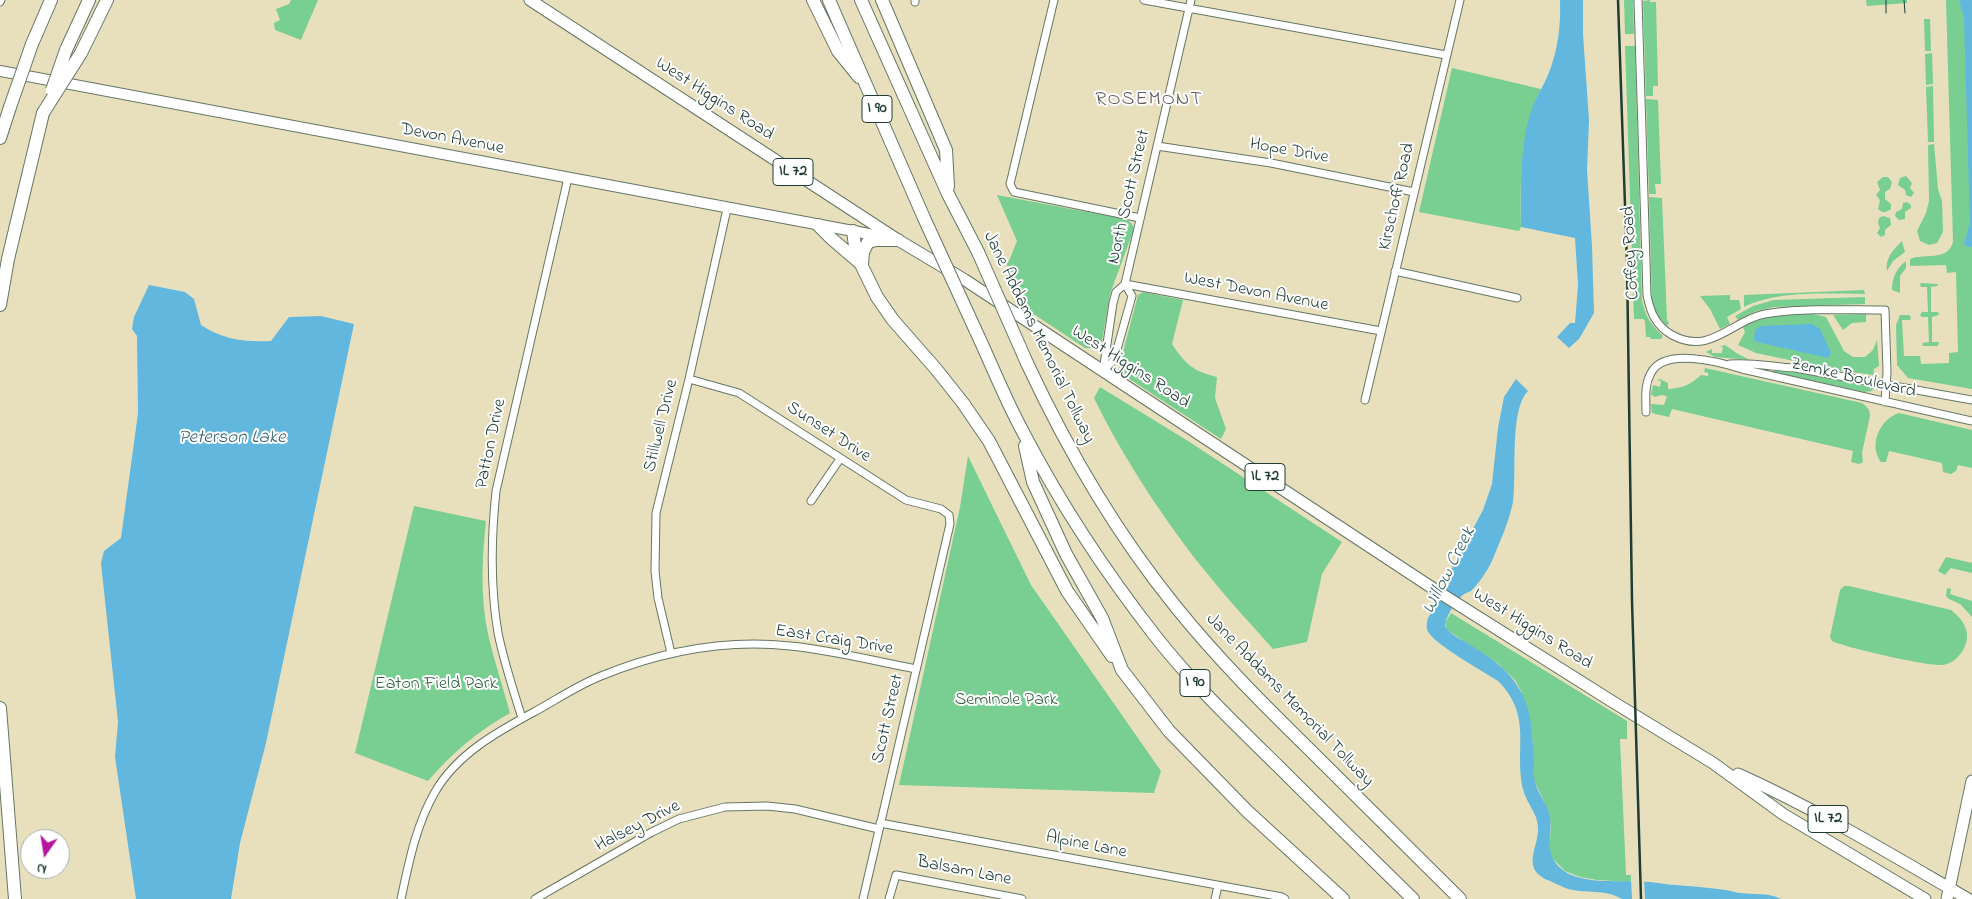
<!DOCTYPE html>
<style>
body{margin:0}
#map{position:relative;width:1972px;height:899px;overflow:hidden;background:#e8e0bd;font-family:"Indie Flower",sans-serif}
canvas{display:block}
.north{position:absolute;left:20px;top:829px;width:50px;height:50px;box-sizing:border-box;background:#fff;border:1px solid #a5b1ae;border-radius:50%;rotate:193deg;font-size:14px;font-weight:700;line-height:20px;text-align:center;color:#1f3d34}
.north::after{content:'';display:block;margin:auto;width:18px;height:22px;background:#b5179e;clip-path:polygon(50% 0,100% 100%,50% 72%,0 100%)}
</style>
<div id="map">
<canvas width="1972" height="899"></canvas>
<div class="north">N</div>
</div>
<script>
const context = document.querySelector('canvas').getContext('2d');
context.lineJoin = 'round';
function fill(path, color) { context.fillStyle = color; context.fill(path, 'evenodd'); }
function stroke(path, color, width, dash) { context.strokeStyle = color; context.lineWidth = width; context.lineCap = dash ? 'butt' : 'round'; context.setLineDash(dash || []); context.stroke(path); }
function label(font, color, halo, rows, align = 'center') {
  context.font = font + ' "Indie Flower",sans-serif'; context.lineWidth = 4; context.setLineDash([]); context.textBaseline = 'middle'; context.strokeStyle = halo; context.fillStyle = color; for (const [text, x, y, turn = 0] of rows) {
    context.save(); context.translate(x, y); context.rotate((+turn || 0) * Math.PI / 180); context.textAlign = isNaN(turn) ? turn : align; if (halo) context.strokeText(text, 0, 0); context.fillText(text, 0, 0); context.restore();
  }
}
fill(new Path2D(`
 M291,0H318L301,40L275,30L274,23L280,20L276,9L289,4Z
 M1624,0H1633L1634,34H1625Z
 M1650,0V2H1656L1658,86H1653V96H1646L1643,1Z
 M1866,0H1907V3L1867,6Z
 M1946,0H1972V389L1908,378L1897,365L1896,325L1900,315H1909L1911,317L1910,320H1902L1904,356H1920L1921,364L1949,363V353L1958,352L1956,272L1947,273L1946,265L1910,266V259L1913,258C1929,254 1948,260 1953,242Z
 M1924,19H1930L1931,51H1925Z
 M1625,46H1635L1642,300C1645,316 1651,325 1663,336L1661,339H1651L1650,337H1646L1645,321L1643,319H1634Z
 M1932,53L1933,84L1926,85L1925,54Z
 M1452,68L1541,89C1520,132 1520,180 1521,227L1519,231L1419,212Z
 M1933,86L1934,142H1928L1926,87Z
 M1646,99L1658,100L1661,184H1655L1656,194H1649Z
 M1934,144L1938,189L1942,201L1943,232L1937,243L1929,245L1920,241L1917,231L1926,213L1929,201L1928,145Z
 M1906,176L1912,183L1910,188L1914,193L1911,197L1906,195L1905,190L1898,185L1900,178Z
 M1883,177H1888L1892,182L1890,189L1885,192V199L1891,204V209L1886,212H1882L1878,209L1880,200L1876,195L1880,190L1877,182Z
 M997,195L1114,217C1123,219 1132,219 1134,229L1110,294L1102,341C1097,348 1093,349 1085,348L1029,311L1006,263L1009,261L1017,241Z
 M1649,197L1662,198L1667,320L1669,323L1667,326L1656,314L1652,301Z
 M1907,202L1911,205V208L1905,212V219L1899,220L1895,216L1896,212L1902,209L1903,203Z
 M1883,216L1890,218L1891,225L1885,230V235L1881,237L1877,233L1880,228L1878,223L1879,218Z
 M1902,241L1905,252L1893,261L1887,271C1885,258 1893,250 1902,241Z
 M1906,261V268L1900,276V293L1892,290C1892,278 1896,269 1906,261Z
 M1921,283L1938,284L1937,286L1931,287V312H1938L1939,315L1932,317V342H1939L1938,346H1923L1922,344L1923,343L1929,342L1928,317H1922L1920,315L1922,312H1928L1927,287H1921L1920,284Z
 M1864,290L1865,294C1827,294 1778,290 1744,307V295Z
 M1143,292L1183,300L1172,344C1186,365 1193,371 1217,377L1215,398L1226,429L1221,439L1131,380L1123,373L1119,367L1138,295Z
 M1730,295V300H1739L1741,309L1727,317L1730,324L1720,329L1710,309L1700,296Z
 M1865,297V304L1774,307L1756,311L1738,320L1735,316L1753,306L1774,300Z
 M1813,314L1826,317L1844,351L1853,357H1865L1873,350L1877,340L1879,366L1874,369L1873,375L1836,370L1756,353L1738,345L1745,332L1743,327C1768,314 1785,315 1813,314Z
 M1866,314V322L1852,323L1843,330L1833,315Z
 M1725,345L1738,354L1750,360L1715,357L1706,352L1712,349V353H1722L1723,347H1719Z
 M1705,368L1862,403C1867,407 1870,409 1870,416L1862,453L1863,462L1859,464L1851,462L1853,451L1672,409L1669,417L1652,413L1651,404L1664,405L1667,396L1661,395L1655,397L1651,394L1653,385L1660,387L1661,381L1657,380L1660,379L1668,383V389C1683,388 1690,385 1701,375L1708,376V373L1704,372Z
 M1773,369L1871,385L1874,388L1872,391L1864,392L1773,372Z
 M1100,387L1188,441L1342,542L1322,574L1307,642L1273,649C1252,625 1230,602 1210,577C1168,526 1123,458 1094,398Z
 M1899,413L1972,430V468L1958,465L1956,471L1951,474L1943,472L1942,463L1889,451L1886,462H1881C1868,445 1880,419 1899,413Z
 M968,456L1031,585L1161,771L1154,793L899,785L960,507Z
 M414,506L486,521C482,559 480,597 488,634C494,660 503,687 510,713C478,731 452,753 428,781L355,753Z
 M1946,557L1972,563V573L1951,568L1945,575L1938,571Z
 M1844,586H1849L1951,610C1960,617 1968,626 1967,639C1965,651 1955,664 1942,665C1926,666 1847,648 1832,641L1830,637L1840,590Z
 M1947,588L1951,589L1950,594L1972,601V617L1960,604L1949,599L1946,596Z
 M1451,613L1627,721V739H1620L1626,875H1631V882L1597,880L1580,877L1565,871L1552,858L1549,850L1551,827L1549,812L1534,780L1532,731L1521,691L1515,680L1497,663L1447,630L1445,623Z`), '#79ce91');
fill(new Path2D(`
 M1560,0H1583V34L1589,120L1587,170L1592,246L1594,313L1579,339L1569,348L1557,337L1570,323H1575L1578,285L1575,238L1521,227C1521,187 1519,143 1533,106C1537,95 1544,85 1548,75C1558,51 1561,25 1560,0Z
 M1959,0H1972V247L1966,246L1964,243L1970,223L1964,18Z
 M149,285L185,292L194,299L201,325C224,340 244,342 271,341L289,317L321,316L354,324L266,743L240,843L231,899H136L115,757L118,722L101,563L104,551L121,538L138,413L137,336L132,329L134,317Z
 M1812,324L1820,329L1831,353L1828,358L1757,342L1754,340L1755,330L1761,326Z
 M1516,379L1528,391C1509,410 1517,473 1513,502C1509,522 1499,544 1491,563C1486,573 1479,583 1471,591C1469,592 1466,593 1464,594C1456,600 1446,616 1445,626C1450,635 1461,639 1469,644C1489,657 1510,670 1521,692C1533,713 1532,738 1534,762C1534,768 1533,775 1535,781C1537,792 1545,801 1549,812C1555,835 1540,853 1564,871C1586,886 1625,879 1650,882C1675,886 1701,886 1725,890C1730,890 1735,893 1740,893C1754,895 1768,892 1781,899H1622C1608,890 1589,893 1573,890C1565,889 1560,885 1552,882C1549,880 1545,880 1542,877C1523,865 1539,845 1538,828C1538,813 1526,803 1523,789C1514,748 1533,716 1498,681C1484,672 1432,643 1427,630C1426,626 1427,621 1428,618L1449,585L1451,570L1483,510L1492,484L1498,428L1504,397Z`), '#62b7de');
fill(new Path2D(`
 M1631,879H1644L1645,899H1632Z`), '#e8e0bd');
const minor = new Path2D(`
 M1054,0L1010,184L1014,192L1140,218
 M1144,0L1446,55
 M1638,0L1647,295C1650,312 1656,326 1672,335C1712,357 1733,317 1771,313C1808,308 1847,310 1885,310L1887,372L1885,402
 M0,2L1,0
 M915,2V0
 M1157,146L1271,163L1414,192
 M1395,271L1517,298
 M1125,284L1381,331
 M1730,364C1752,362 1774,367 1795,368L1972,400
 M1103,371L1113,303L1116,292L1125,284L1191,0
 M1103,371L1114,360L1132,296L1125,284
 M689,379L739,393L906,500L941,509L949,515L950,524L863,899
 M1365,400L1460,0
 M1646,412C1646,399 1644,385 1651,373C1664,347 1720,362 1742,369L1972,421
 M811,501L840,459
 M671,653L658,598L655,571L656,513L689,379L727,209
 M522,718C513,690 504,662 498,633C490,586 491,539 496,491L568,178
 M880,823L1282,897L1285,899
 M401,899C409,862 416,825 435,792C457,754 497,732 534,712C556,700 578,685 601,676C660,652 725,639 790,646C832,650 874,661 916,669
 M535,899L652,832L679,819L725,807L767,806L795,809L879,829
 M889,899L896,875L1022,899
 M1215,899L1218,886`);
const secondary = new Path2D(`
 M0,71L885,237`);
const primary = new Path2D(`
 M530,0L898,240L965,280L1440,593L1613,702L1713,763L1783,814L1925,899
 M1738,774C1818,810 1892,855 1968,899
 M1947,899L1972,781`);
const motorway = new Path2D(`
 M813,0L838,51L859,77
 M829,0L924,218
 M861,0L948,194L978,252
 M882,0L946,150L948,187
 M32,44L51,0
 M66,50L89,0
 M81,53L107,0
 M0,138L10,107
 M818,225L832,239L860,263
 M853,231L856,254L877,297L893,320L936,369L963,403L989,441L1067,591L1112,656
 M862,264L863,252L868,242L876,240H898
 M0,305L8,259L43,113
 M975,329C991,363 1005,399 1023,432C1061,505 1106,573 1156,637C1193,684 1236,725 1278,766C1323,811 1368,855 1413,899
 M1027,363C1067,449 1116,533 1176,607C1217,658 1263,704 1310,750C1360,800 1410,849 1460,899
 M1025,446L1033,482L1066,554L1102,618L1122,670L1169,731L1247,811L1343,899
 M0,708L15,899`);
stroke(minor, '#657664', 9);
stroke(secondary, '#657664', 12);
stroke(primary, '#657664', 13);
stroke(motorway, '#657664', 14);
stroke(minor, '#fff', 7);
stroke(secondary, '#fff', 10);
stroke(primary, '#fff', 11);
stroke(motorway, '#fff', 12);
stroke(new Path2D(`
 M1886,0V13
 M1904,0L1905,13`), '#1f3d34', 1);
stroke(new Path2D(`
 M1618,0L1627,264L1632,601L1641,899`), '#1f3d34', 2.5);
const motorwayBridge = new Path2D(`
 M52,90L66,50
 M10,107L32,44
 M43,113L81,53
 M924,218L975,329
 M978,252L1027,363`);
stroke(motorwayBridge, '#657664', 14, []);
stroke(motorwayBridge, '#fff', 12);
for (const [x, y, w] of [
 [877,109,30],
 [793,172,40],
 [1265,477,40],
 [1195,683,30],
 [1828,819,40]
]) { const box = new Path2D(); box.roundRect(x - w / 2, y - 13.5, w, 27, 4); context.fillStyle = '#fff'; context.fill(box); stroke(box, '#1f3d34', 1); }
label('bold 16px', '#1f3d34', null, [
 ["I 90",877,109],
 ["IL 72",793,172],
 ["IL 72",1265,477],
 ["I 90",1195,683],
 ["IL 72",1828,819]
]);
label('18px', '#1f3d34', '#fff', [
 ["West Higgins Road",714,100,33],
 ["Devon Avenue",452,140,11],
 ["Hope Drive",1289,152,10],
 ["North Scott Street",1130,197,-77],
 ["Kirschoff Road",1398,197,-77],
 ["Coffey Road",1632,253,-93],
 ["West Devon Avenue",1256,293,11],
 ["Jane Addams Memorial Tollway",1038,338,64],
 ["West Higgins Road",1130,368,33],
 ["Zemke Boulevard",1853,379,13],
 ["Stillwell Drive",662,426,-76],
 ["Sunset Drive",828,433,33],
 ["Patton Drive",492,444,-78],
 ["West Higgins Road",1532,630,32],
 ["East Craig Drive",834,641,9],
 ["Jane Addams Memorial Tollway",1289,701,46],
 ["Scott Street",889,719,-77],
 ["Halsey Drive",638,827,-27],
 ["Alpine Lane",1086,846,11],
 ["Balsam Lane",964,872,11]
]);
label('18px', '#36614b', '#fff', [
 ["Eaton Field Park",436,685],
 ["Seminole Park",1006,701]
]);
label('italic 19px', '#336267', '#fff', [
 ["Peterson Lake",232,439],
 ["Willow Creek",1450,571,-63]
]);
context.letterSpacing = '1px';
label('20px', '#625e60', '#fff', [
 ["ROSEMONT",1149,101]
]);
context.letterSpacing = '0px';
</script>
